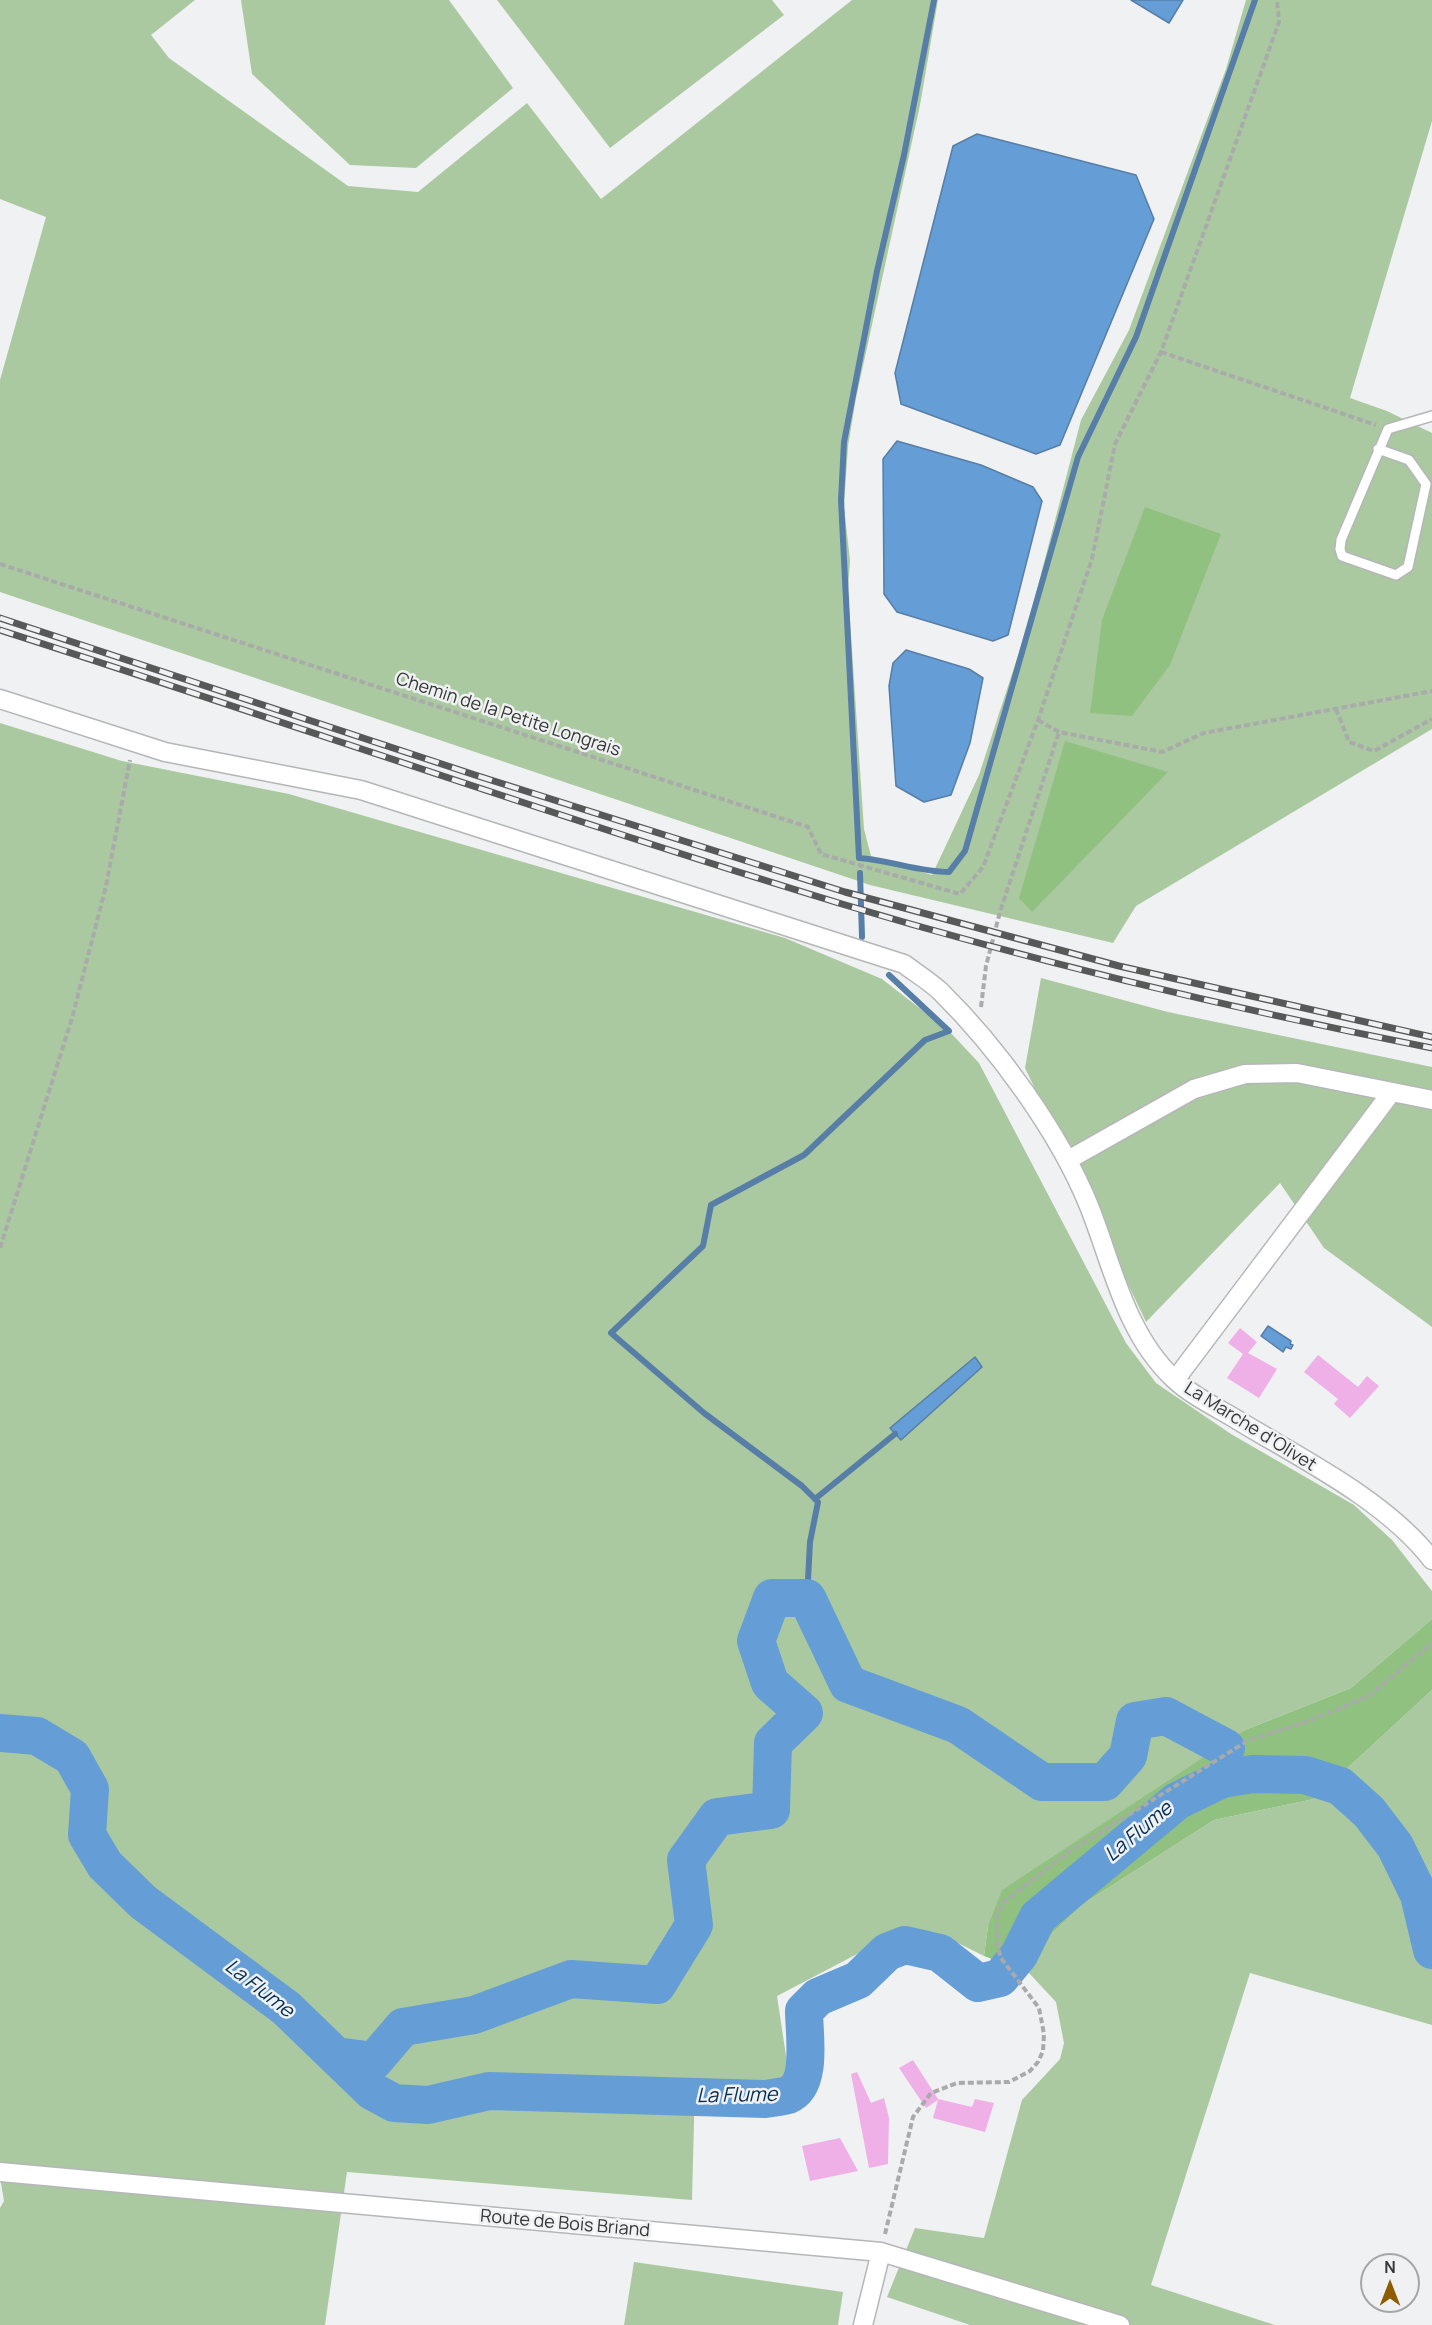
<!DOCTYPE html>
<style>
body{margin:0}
#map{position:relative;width:1432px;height:2325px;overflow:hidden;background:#f0f1f2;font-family:Manrope,sans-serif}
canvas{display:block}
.north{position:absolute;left:1360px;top:2253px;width:60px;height:60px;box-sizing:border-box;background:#f0f1f2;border:2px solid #a5a6a7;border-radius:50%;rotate:0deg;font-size:16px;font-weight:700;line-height:24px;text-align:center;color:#353636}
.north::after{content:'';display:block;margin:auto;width:21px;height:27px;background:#8c5d03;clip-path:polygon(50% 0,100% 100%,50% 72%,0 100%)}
</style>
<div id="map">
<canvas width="1432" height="2325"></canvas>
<div class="north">N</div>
</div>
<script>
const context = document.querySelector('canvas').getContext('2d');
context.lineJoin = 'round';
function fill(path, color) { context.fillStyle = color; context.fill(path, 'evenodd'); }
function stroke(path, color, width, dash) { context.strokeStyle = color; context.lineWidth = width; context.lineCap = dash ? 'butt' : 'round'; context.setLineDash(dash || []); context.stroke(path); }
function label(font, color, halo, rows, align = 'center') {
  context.font = font + ' Manrope,sans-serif'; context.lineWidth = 5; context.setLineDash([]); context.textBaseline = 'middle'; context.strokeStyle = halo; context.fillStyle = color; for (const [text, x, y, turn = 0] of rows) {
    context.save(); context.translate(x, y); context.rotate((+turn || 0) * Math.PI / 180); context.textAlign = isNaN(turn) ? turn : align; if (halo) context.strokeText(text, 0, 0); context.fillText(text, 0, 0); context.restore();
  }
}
fill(new Path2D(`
 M0,0H195L151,35L169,58L348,186L418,192L527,103L601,199L852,0H938L920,105L856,398L848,446L844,507L850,560L848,591L864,829L871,856L932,875L979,775L1027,628L1081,420L1129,330L1226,69L1246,0H1432V121L1350,398L1387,411L1432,433V729L1136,906L1113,943L870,885L0,592V380L46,217L0,199Z
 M241,0H449L513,88L416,168L350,165L252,74Z
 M497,0H772L784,15L610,148Z
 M0,723L122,761L289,794L785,938L882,979L949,1031L979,1063L1126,1343L1156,1383L1231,1434L1354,1505L1392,1540L1432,1591V1619L1351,1688L1245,1730L988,1926L984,1956L938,1933L903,1930L777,1996L790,2082H695L692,2200L347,2172L325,2325H0V2208L4,2201L0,2177Z
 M1041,978L1168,1012L1432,1067V1327L1324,1248L1280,1183L1146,1322L1025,1068Z
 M1432,1690V2025L1250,1973L1151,2285L1275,2325H970L887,2297L915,2228L984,2238L1022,2100L1060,2059L1064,2043L1056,2002L1029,1973L1042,1943L1083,1904L1214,1820L1314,1799Z
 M634,2262L843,2292L838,2325H624Z`), '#abc9a1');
fill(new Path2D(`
 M1145,507L1221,534L1170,665L1132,716L1090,713L1102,620Z
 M1065,741L1168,772L1032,912L1019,898Z
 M1432,1619V1690L1314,1799L1214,1820L1083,1904L1042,1943L1029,1973L984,1956L988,1926L1002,1890L1245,1730L1351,1688Z`), '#91c180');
const water = new Path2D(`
 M1131,0H1183L1169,23Z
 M977,134L1136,175L1154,219L1060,445L1036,454L901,404L895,373L953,146Z
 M897,441L981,465L1033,487L1042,501L1008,635L993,641L897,612L884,594L883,459Z
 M906,650L969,669L983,678L970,743L951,795L924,802L896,786L889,686L893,663Z
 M1268,1326L1291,1341L1290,1344L1293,1345L1291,1349L1286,1347L1283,1352L1261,1336Z
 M975,1357L982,1367L901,1440L890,1428Z`);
fill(water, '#659dd6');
stroke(water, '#577ea6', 1.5);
stroke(new Path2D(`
 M934,0L904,155L877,271L844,442L841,500L859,858C890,860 918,872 949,872L965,851L1078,457L1136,337L1255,0
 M860,873L862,937
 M815,1499L895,1434
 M807,1598L810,1542L818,1502L802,1486L704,1413L611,1333L703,1246L711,1205L804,1155L925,1040L949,1031L889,975`), '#577ea6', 6);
stroke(new Path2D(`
 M0,1733L37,1736L72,1757L90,1789L87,1835L105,1865L143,1902L286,2008L372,2091L394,2103L428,2105L489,2091L765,2099C772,2098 781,2097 788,2095C813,2085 804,2033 804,2011L818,1997L858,1980L887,1952L905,1945L940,1953L978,1983L1000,1978L1019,1955L1038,1917L1177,1801L1222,1779L1253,1774L1305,1775L1340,1786L1369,1812L1395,1846L1419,1895L1432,1950
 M336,2056L374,2061L403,2027L474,2015L571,1979L657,1985L694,1925L686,1860L717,1817L771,1810L773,1743L804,1713L770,1683L756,1641L772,1598H807L848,1684L958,1725L1042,1782H1105L1128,1756L1135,1721L1166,1716L1226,1748`), '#659dd6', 38);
fill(new Path2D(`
 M1240,1328L1257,1342L1248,1353L1277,1369L1259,1398L1227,1378L1243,1354L1228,1343Z
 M1318,1355L1358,1387L1367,1376L1379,1386L1350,1418L1334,1404L1338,1399L1304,1372Z
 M913,2060L938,2099L972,2107L975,2099L994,2103L985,2132L933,2118L938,2100L926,2108L899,2068Z
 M857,2072L871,2103L884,2098L889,2118L888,2164L869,2168L851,2074Z
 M840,2138L858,2171L810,2181L802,2146Z`), '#efafe7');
const lane = new Path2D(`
 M1378,449L1409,460L1426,484L1408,567L1396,575L1342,556L1340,549L1341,540L1388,429L1432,416`);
const street = new Path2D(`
 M0,699L165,752L361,790L904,964C916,973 929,981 940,991C997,1047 1059,1132 1089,1206C1113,1266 1125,1333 1174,1379C1192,1396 1218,1408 1239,1421C1302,1459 1387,1501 1432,1560
 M1068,1160L1194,1089L1245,1074L1297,1073L1432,1100
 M1175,1380L1391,1093
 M0,2172L881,2252L1120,2325
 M863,2325L881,2252`);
stroke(lane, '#b5b6b7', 12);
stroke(street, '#b5b6b7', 21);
stroke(new Path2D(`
 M1161,352L1376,425
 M0,564L808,827L821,854L960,894L983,867L1038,720L1092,559L1115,444L1161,352L1279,22L1277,0
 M1336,709L1349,742L1374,751L1432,719
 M1038,720L1059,732L1162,752L1204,733L1432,691
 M981,1007L986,966L1000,912L1059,732
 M0,1248L72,1018L106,886L130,760
 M885,2234L913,2117L931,2093L957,2083L1009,2082L1030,2071L1038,2062L1043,2051L1044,2034L1039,2008L1001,1958L997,1944V1915L1004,1902L1069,1852L1249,1740L1306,1722L1369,1696L1432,1643`), '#a9aaaa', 4, [6, 3]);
stroke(lane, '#fff', 9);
stroke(street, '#fff', 18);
const rail = new Path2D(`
 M0,618L475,775L845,892L1119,966L1432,1037
 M0,630C281,720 559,818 842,904C1036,962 1234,1009 1432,1048`);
stroke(rail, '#575858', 7);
stroke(rail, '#f0f1f2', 4.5, [14]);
label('18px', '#353636', '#f0f1f2', [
 ["Chemin de la Petite Longrais",508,715,18],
 ["La Marche d'Olivet",1250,1427,32],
 ["Route de Bois Briand",565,2224,5]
]);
label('italic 20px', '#032e53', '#f0f1f2', [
 ["La Flume",1139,1832,-40],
 ["La Flume",259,1989,38],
 ["La Flume",737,2096,-1]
]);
</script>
